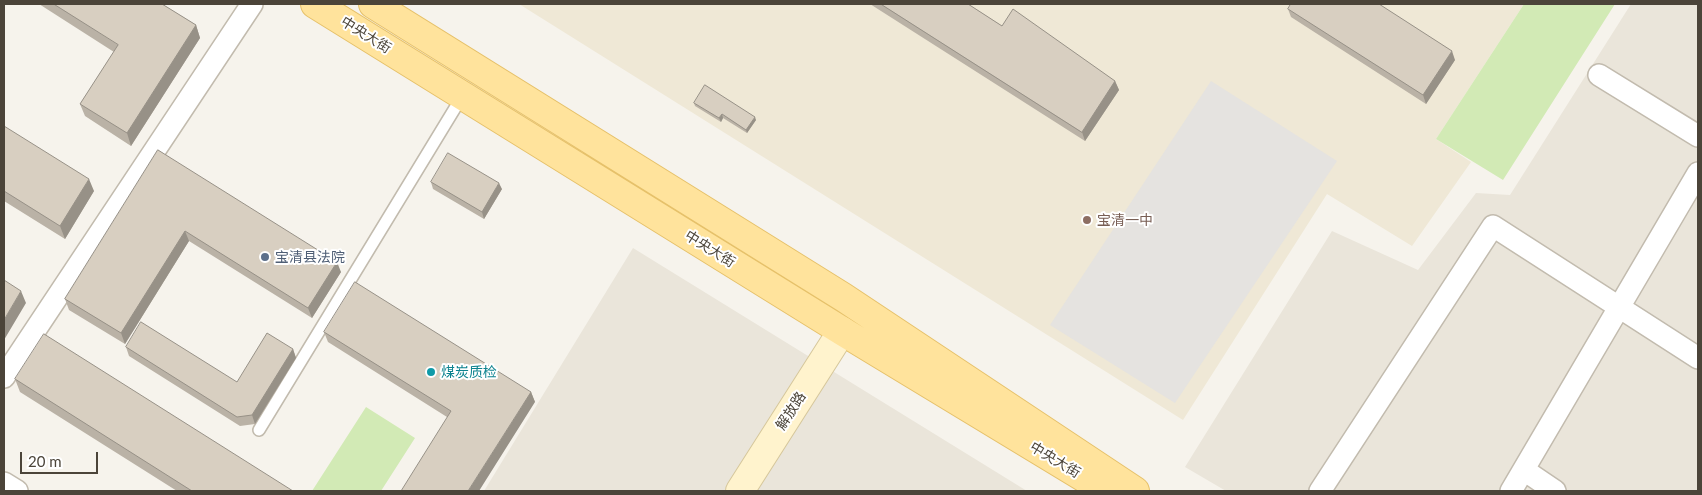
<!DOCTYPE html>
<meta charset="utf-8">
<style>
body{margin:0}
#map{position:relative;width:1702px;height:495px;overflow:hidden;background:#f6f3ec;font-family:Lato,sans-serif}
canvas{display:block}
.frame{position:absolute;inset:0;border:5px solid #4b4439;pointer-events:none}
.scale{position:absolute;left:20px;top:452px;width:78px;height:22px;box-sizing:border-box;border:2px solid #4b4439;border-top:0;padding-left:6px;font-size:15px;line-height:18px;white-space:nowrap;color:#4b4439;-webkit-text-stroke:4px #fff;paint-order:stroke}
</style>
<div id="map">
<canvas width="1702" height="495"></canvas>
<div class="frame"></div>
<div class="scale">20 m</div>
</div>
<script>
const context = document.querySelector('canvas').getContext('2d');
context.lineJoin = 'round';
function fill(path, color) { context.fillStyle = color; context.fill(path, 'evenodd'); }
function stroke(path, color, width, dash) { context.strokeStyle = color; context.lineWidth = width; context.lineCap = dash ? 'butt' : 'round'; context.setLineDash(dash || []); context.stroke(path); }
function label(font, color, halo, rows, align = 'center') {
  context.font = font + ' Lato,"Noto Sans SC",sans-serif'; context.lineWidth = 4; context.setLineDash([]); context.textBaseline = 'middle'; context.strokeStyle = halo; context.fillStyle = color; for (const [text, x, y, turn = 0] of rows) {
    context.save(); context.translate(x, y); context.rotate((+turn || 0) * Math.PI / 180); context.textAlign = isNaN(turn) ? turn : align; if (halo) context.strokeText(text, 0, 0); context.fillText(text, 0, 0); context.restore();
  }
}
fill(new Path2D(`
 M1631,4H1698V491H1226L1185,467L1332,231L1418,270L1476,193L1510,195Z
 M633,248L1027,491H484Z`), '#eae5da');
fill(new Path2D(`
 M519,4H1524L1436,139L1471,162L1412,246L1327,194L1183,420Z`), '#efe8d6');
fill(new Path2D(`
 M1524,4H1615L1503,180L1436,139Z
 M366,407L415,438L381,491H312Z`), '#d2eab5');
fill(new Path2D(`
 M1211,81L1337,161L1175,403L1050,325Z`), '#e5e3e0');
const lane = new Path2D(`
 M259,430L463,95`);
const street = new Path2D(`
 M1599,75L1698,136
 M4,377L252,4
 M1524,470L1555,491
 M4,483L17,491
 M1320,491L1493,226L1698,358
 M1511,491L1698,173`);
const secondary = new Path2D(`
 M740,491L842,331`);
const primary = new Path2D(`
 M315,4L842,331L1106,491
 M373,4L843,297L1135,491`);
stroke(lane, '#c2bbae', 14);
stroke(street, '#c2bbae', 24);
stroke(secondary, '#d6c79b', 30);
stroke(primary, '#e6c16a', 30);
stroke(lane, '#fff', 11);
stroke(street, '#fff', 21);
stroke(secondary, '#fff3cd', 28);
stroke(primary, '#ffe39c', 28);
fill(new Path2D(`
 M39,4H162L196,25L200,38L131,146L85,116L80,104L114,52Z
 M870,4H968L1002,26L1115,81L1119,90L1085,141Z
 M1288,9L1455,60L1426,104L1291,17Z
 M694,103L756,120L747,133L723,118L721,122L695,106Z
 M4,126L94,191L65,239L4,201Z
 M158,150L341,272L312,318L189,241L125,344L69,310L65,299Z
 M431,182L502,189L484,219L433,189Z
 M324,332L531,392L535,402L447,417L328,342Z
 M126,347L237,382L293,349L296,358L255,424L240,426L129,356Z
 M15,379L293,491H177L20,392Z`), '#bab2a6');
fill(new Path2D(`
 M196,25L200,38L131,146L127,133Z
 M1452,51L1455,60L1426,104L1423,95Z
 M1115,81L1119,90L1085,141L1082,132Z
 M722,114L723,118L721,122L719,118Z
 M755,117L756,120L747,133L746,130Z
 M89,179L94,191L65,239L60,226Z
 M499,183L502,189L484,219L482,212Z
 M185,231L189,241L125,344L121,333Z
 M337,262L341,272L312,318L308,308Z
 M21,291L26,303L4,340V320Z
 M293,349L296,358L255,424L252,415Z
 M531,392L535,402L479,491H468Z`), '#979187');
const building = new Path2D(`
 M54,4H162L196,25L127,133L80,104L118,45Z
 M881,4H968L1002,26L1013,9L1115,81L1082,132Z
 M1291,4H1379L1452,51L1423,95L1288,9Z
 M705,85L755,117L746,130L722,114L719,118L694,103Z
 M4,126L89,179L60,226L4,191Z
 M158,150L337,262L308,308L185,231L121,333L65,299Z
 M448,153L499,183L482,212L431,182Z
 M4,280L21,291L4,320Z
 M355,282L531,392L468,491H401L451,411L324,332Z
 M141,322L237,382L267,333L293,349L252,415L237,417L126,347Z
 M44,334L293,491H192L15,379Z`);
fill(building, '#d8cfc1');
stroke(building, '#979187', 1);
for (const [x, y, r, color] of [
 [1087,220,5,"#8d6e63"],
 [265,257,5,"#5c6f8a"],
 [431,372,5,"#0f9aa8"]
]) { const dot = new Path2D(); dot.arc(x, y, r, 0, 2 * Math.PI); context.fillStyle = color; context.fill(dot); stroke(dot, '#fff', 2); }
label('14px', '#4b4439', '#fff', [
 ["中央大街",366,35,32],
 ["中央大街",710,249,32],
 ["解放路",791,411,-57],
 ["中央大街",1055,460,31]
]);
label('14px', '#785e54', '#fff', [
 ["宝清一中",1097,220]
], 'left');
label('14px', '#4e5e75', '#fff', [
 ["宝清县法院",275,257]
], 'left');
label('14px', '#0d838f', '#fff', [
 ["煤炭质检",441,372]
], 'left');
</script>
